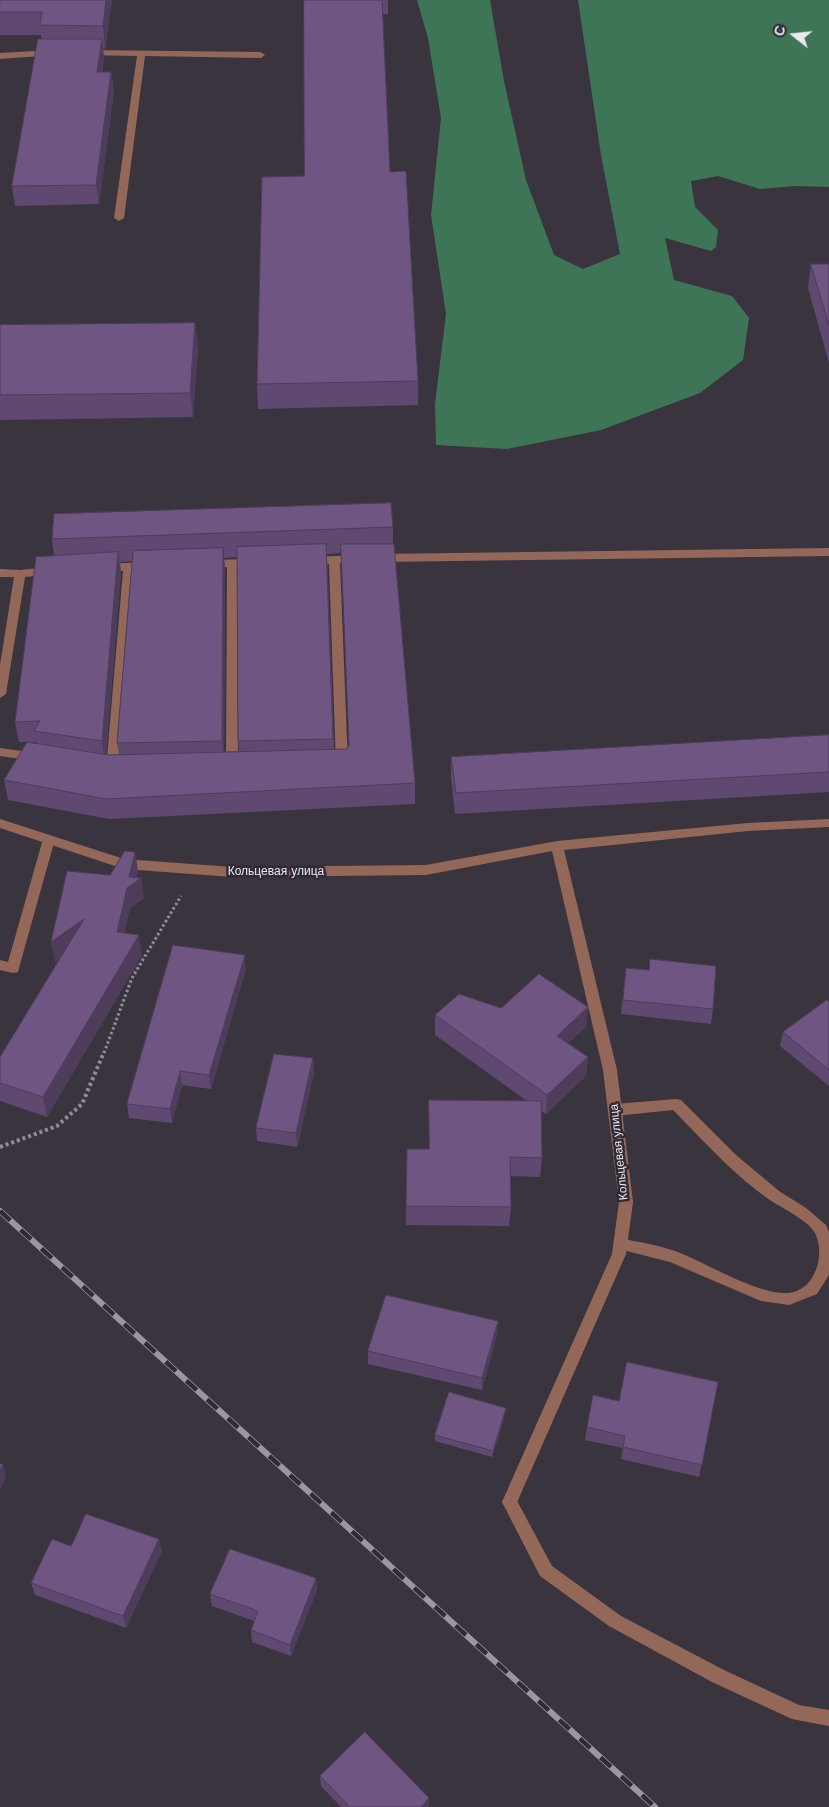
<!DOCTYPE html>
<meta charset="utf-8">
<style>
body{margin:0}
#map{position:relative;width:829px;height:1807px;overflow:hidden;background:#3a343f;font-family:"Work Sans",sans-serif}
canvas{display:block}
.north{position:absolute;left:769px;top:10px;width:50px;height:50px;-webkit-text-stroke:4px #302a34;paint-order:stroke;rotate:286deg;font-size:14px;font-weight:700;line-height:20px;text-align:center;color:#ece8ef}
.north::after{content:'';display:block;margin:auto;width:18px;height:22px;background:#ece8ef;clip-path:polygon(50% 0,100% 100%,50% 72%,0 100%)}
</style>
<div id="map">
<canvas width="829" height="1807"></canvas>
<div class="north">С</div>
</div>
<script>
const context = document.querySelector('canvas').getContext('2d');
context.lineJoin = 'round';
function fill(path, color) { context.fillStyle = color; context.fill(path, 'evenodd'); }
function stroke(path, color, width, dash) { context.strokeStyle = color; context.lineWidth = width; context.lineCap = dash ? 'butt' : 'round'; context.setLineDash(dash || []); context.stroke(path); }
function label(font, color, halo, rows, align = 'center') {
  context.font = font + ' "Work Sans",sans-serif'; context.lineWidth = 5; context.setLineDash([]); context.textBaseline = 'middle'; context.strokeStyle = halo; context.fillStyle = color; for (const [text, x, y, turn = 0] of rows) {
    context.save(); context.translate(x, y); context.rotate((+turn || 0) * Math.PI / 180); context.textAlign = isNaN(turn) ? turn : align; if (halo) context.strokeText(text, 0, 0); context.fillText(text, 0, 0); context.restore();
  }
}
fill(new Path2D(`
 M417,0H490L504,81L526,180L554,255L583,269L620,254L601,155L578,0H829V187L795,186L760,189L718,176L691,181L695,207L718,230L716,247L711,251L665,238L674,280L732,296L749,318L743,360L700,393L601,430L507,449L436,445L435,404L446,314L431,215L441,118L428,38Z`), '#3e7557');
stroke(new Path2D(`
 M104,1053L132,978L181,896`), '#918c95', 3, [2.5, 2.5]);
stroke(new Path2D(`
 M0,1147L57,1126L82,1104L104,1052`), '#918c95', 4, [3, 3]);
fill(new Path2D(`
 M52,50L55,51V55L0,59V53Z
 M87,50L261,52L265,55L261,58L145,56L124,218L119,221L114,218L137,56L84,55L83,53Z
 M829,548V556L379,562L374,558L379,554Z
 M359,555L364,559L363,561L340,563L348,765L342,769L336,765L329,564L312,565L307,561L312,557Z
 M254,559L259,563L258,566L237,567L238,767L232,771L226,767L227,567L209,568L204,564L209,560Z
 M149,562L153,563L154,566L153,569L134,570L118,769L112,773L106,769L123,571L104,572L99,568L104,564Z
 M49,567L54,571L53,574L25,577L6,694L0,698V665L14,577H0V569L20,570Z
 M0,748L36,753L42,757L36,761L0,756Z
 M49,835L55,839L19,968L18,972L13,973L0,970V960L8,962L43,839Z
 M676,1099L681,1100L736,1155L779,1191L806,1208L826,1225L829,1232V1275L817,1294L789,1305L761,1301L670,1262L615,1248L613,1244L615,1240L620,1238C638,1242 658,1245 675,1251C705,1262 757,1295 788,1293C815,1291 826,1255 815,1233C810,1223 787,1210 776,1204C737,1179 705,1142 673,1110L615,1116L610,1114L608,1110L610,1106L615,1104Z
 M510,1495L515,1497L552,1566L621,1616L724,1670L799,1705L829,1710V1726L792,1719L712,1682L609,1626L540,1576L502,1502L505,1497Z`), '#946859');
fill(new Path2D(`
 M0,819L124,859L232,867L426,865L557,841L748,823L829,819V827L748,831L564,850L617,1070L633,1202L626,1254L515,1507L510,1509L505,1507L502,1502L612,1254L619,1202L603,1070L552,851L426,875L232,877L124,869L0,828Z`), '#946859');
const rail = new Path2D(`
 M0,1211L655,1807`);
stroke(rail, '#9b969f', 6);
stroke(rail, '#302a34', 4.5, [14]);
fill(new Path2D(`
 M0,0H112L105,49H103L104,58L102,72H111L114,91L99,204L15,206L12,186L41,39V35H0Z
 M304,0H388V14H383L390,172L418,381V405L258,409L257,384L304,176Z
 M811,264H829V363L808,288Z
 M195,323L198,347L193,417L0,420V325Z
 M393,527V544L415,783V804L109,819L8,800L4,780L36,744V742H19L15,722L54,556L52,539ZM342,553L349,745L347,749H334L327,554ZM237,557L238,741L239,751L224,752L225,569L224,558ZM132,561L117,743L119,754L109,755L106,754L121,572L120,562Z
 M829,735V792L455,814L451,777V757Z
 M135,852L138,872L136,877L144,898L130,908L124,933L142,955L47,1117L0,1101V1057L60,958L55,962L110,875Z
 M626,968L713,1009L711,1024L621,1014Z
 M246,969L211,1089L182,1085L172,1123L129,1118L127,1104Z
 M829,1002V1086L780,1046L783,1032Z
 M588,1007L586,1027L568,1043L588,1057L586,1076L546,1114L541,1111L542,1158L540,1177L510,1176L511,1207L509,1226L406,1225V1206L429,1149L527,1101L435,1035V1015L501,1008Z
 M313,1058L314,1073L297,1147L257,1141L256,1128Z
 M498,1321L497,1334L482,1390L368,1364V1351Z
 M718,1382L699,1477L621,1459L623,1448L585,1440L587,1427L619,1401Z
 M505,1415L492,1457L435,1441V1435Z
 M71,1546L162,1551L126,1628L35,1595L31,1583Z
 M316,1578L317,1590L291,1656L252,1642L251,1630L254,1621L212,1606L210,1594Z
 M320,1776L429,1798V1807H341L321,1786Z`), '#5f4970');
fill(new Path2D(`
 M106,0H112L105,49L103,26Z
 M102,39L104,58L99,92L97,72Z
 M111,72L114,91L99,204L96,185Z
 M195,323L198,347L193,417L190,393Z
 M223,548L225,569L224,761L222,741Z
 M118,552L121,572L105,762L102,741Z
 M135,852L138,872L135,882L141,878L144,898L130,908L120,952L117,932Z
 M84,919L87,939L55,962L51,942Z
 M139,935L142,955L47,1117L43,1097Z
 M245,955L246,969L211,1089L209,1075Z
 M588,1007L586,1027L555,1055L557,1036Z
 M588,1057L586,1076L546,1114L547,1095Z
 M313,1058L314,1073L297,1147L296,1133Z
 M180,1071L182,1085L172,1123L170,1109Z
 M498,1321L497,1334L482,1390V1378Z
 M506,1408L505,1415L492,1457L493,1451Z
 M3,1464L6,1477L0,1490V1470Z
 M159,1539L162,1551L126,1628L123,1616Z
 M316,1578L317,1590L291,1656L290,1645Z
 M429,1798V1807H421Z`), '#4e3c5b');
const building = new Path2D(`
 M0,0H106L103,26L40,25L42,12H0Z
 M304,0H382L390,172L406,171L418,381L257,384L262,177L304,176Z
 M38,39H102L97,72H111L96,185L12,186Z
 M811,264H829V325Z
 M195,323L190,393L0,395V325Z
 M391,503L393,527L52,539L54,514Z
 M326,544L333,739L238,741L237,547Z
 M341,544H394L415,783L106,799L4,780L27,742L109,755L347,749L349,745Z
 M223,548L222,741L117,743L133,551Z
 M118,552L102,741L34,731L40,721L15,722L36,557Z
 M829,735V772L456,793L451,757Z
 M125,851L135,852L129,877L141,878L127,888L117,932L139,935L43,1097L0,1083V1057L84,919L51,942L67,871L110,875Z
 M173,945L245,955L209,1075L180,1071L170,1109L127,1104Z
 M650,959L716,966L713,1009L623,1000L626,968L649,970Z
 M539,974L588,1007L557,1036L588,1057L547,1095L435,1015L459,994L501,1008Z
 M827,1000L829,1002V1070L783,1032Z
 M274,1054L313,1058L296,1133L256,1128Z
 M429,1100L541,1101L542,1158L510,1157L511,1207L406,1206L407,1149H429Z
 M386,1295L498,1321L482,1378L368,1351Z
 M627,1362L718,1382L702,1465L623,1447L625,1436L587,1427L593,1395L619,1401Z
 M449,1392L506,1408L493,1451L435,1435Z
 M0,1464H3L0,1470Z
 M86,1514L159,1539L123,1616L31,1583L52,1539L71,1546Z
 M230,1549L316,1578L290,1645L251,1630L258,1611L210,1594Z
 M365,1732L429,1798L421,1807H350L320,1776Z`);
fill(building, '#6f5582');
stroke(building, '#4e3c5b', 1);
label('12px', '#ece8ef', '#302a34', [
 ["Кольцевая улица",276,871],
 ["Кольцевая улица",619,1152,-96]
]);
</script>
